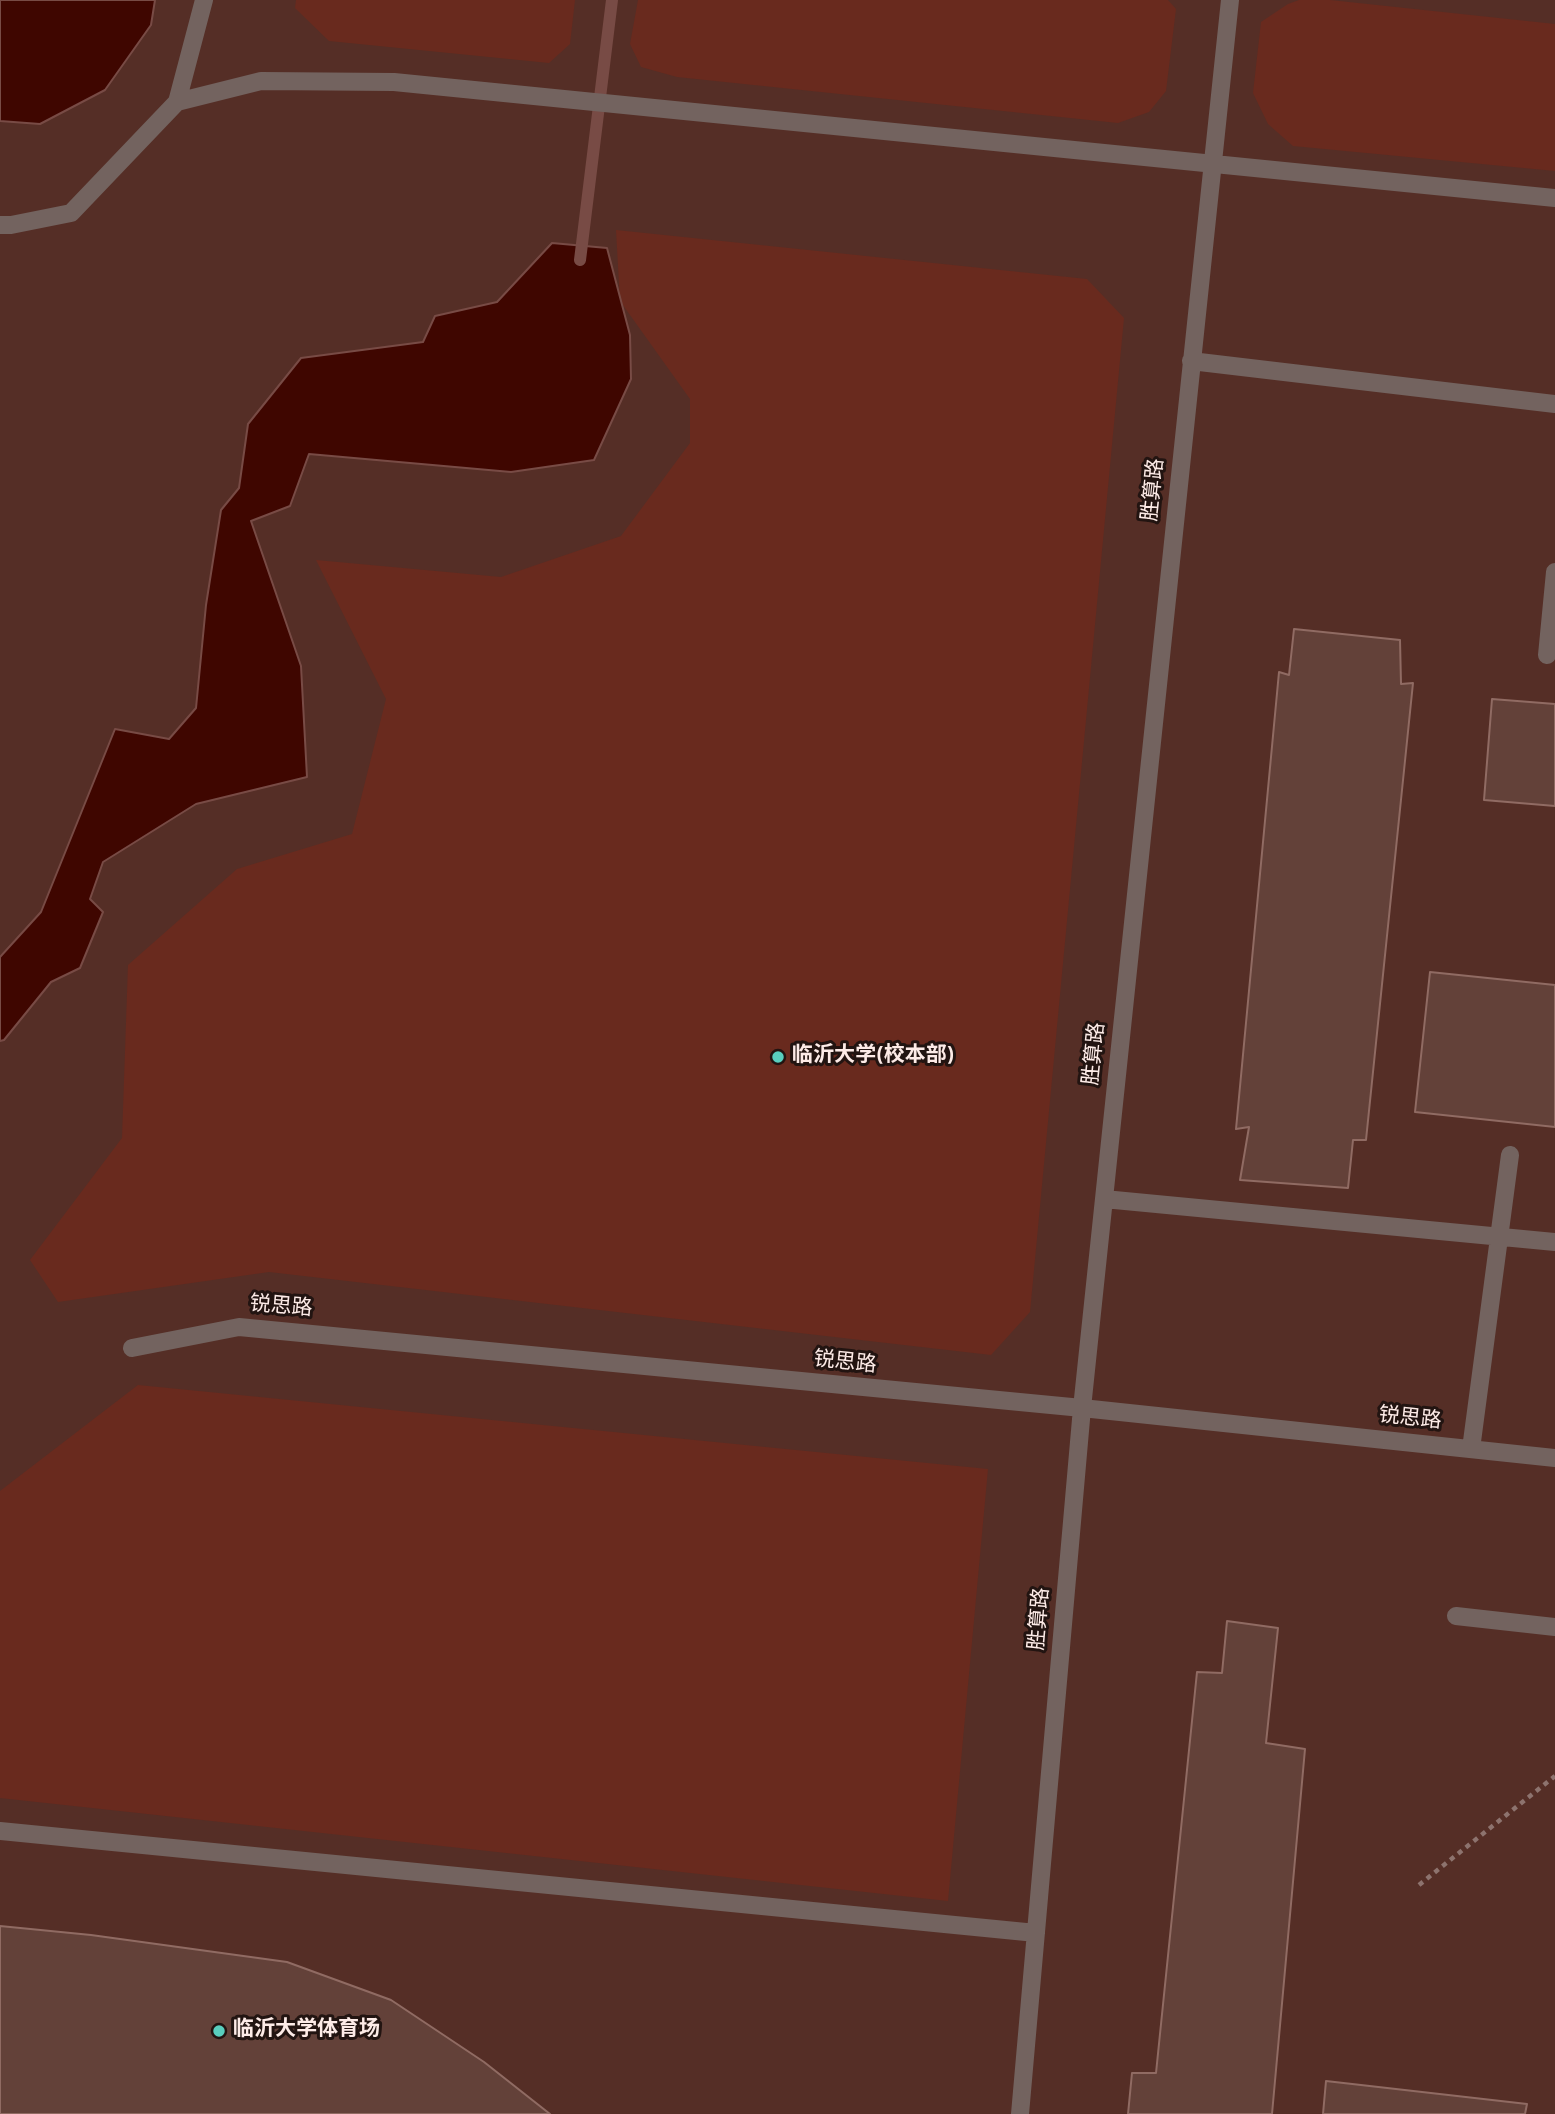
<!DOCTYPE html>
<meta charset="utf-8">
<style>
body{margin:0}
canvas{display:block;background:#462620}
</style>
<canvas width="1555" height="2114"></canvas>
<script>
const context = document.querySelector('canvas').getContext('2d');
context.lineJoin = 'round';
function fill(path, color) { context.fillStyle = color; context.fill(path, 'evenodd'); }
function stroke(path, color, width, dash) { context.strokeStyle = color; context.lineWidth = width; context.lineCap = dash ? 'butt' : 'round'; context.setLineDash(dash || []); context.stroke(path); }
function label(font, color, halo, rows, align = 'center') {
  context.font = font + ' Overpass,"Noto Sans SC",sans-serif'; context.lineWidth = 6; context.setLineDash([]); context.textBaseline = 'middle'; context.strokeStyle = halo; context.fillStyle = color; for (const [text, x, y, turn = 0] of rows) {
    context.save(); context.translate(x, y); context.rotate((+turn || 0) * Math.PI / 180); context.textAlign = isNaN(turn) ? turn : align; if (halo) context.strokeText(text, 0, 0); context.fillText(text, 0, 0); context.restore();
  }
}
fill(new Path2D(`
 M0,0H1555V2114H0Z`), '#552e26');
fill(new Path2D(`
 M296,0H575L570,44L549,63L329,41L295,8Z
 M638,0H1168L1176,9L1166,91L1149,112L1118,123L677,77L641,67L630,44Z
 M1299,0H1330L1555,24V171L1293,146L1268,124L1253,93L1261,22L1288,4Z
 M616,230L1087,279L1124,318L1030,1312L991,1355L269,1272L58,1302L30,1260L122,1138L128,965L237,869L352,834L386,699L316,560L501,577L621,536L690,443V399L620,301Z
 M138,1385L988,1469L948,1901L0,1798V1491Z`), '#692a1e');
const water = new Path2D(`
 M0,0H155L151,25L105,90L40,124L0,121Z
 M552,243L607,248L630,335L631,379L594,460L511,472L309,454L290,506L251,521L301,666L307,777L196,804L103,862L90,899L103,912L80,968L51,982L4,1040L0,1041V957L41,912L115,729L169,739L196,708L206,605L221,510L239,488L248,424L301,358L423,342L435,316L497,302Z`);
fill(water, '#3f0600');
stroke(water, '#784b45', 2);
stroke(new Path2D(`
 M580,260L612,0`), '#784b45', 12);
const building = new Path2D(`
 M1294,629L1400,640L1401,684L1413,683L1366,1140H1353L1348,1188L1240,1180L1249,1127L1236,1129L1279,672L1289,675Z
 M1492,699L1555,704V806L1484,800Z
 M1430,972L1555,985V1127L1415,1112Z
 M1227,1621L1278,1628L1266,1743L1305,1749L1272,2114H1128L1132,2073H1156L1197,1672L1222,1673Z
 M0,1926L91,1935L287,1962L391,2000L484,2062L550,2114H0Z
 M1326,2081L1527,2104L1525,2114H1323Z`);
fill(building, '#634139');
stroke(building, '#906b63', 2);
stroke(new Path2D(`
 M1419,1885L1555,1776`), '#8d736e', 4.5, [5, 5]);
stroke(new Path2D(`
 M177,102L261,81L394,82L1555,198
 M0,225H11L71,213L177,102L204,0
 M1191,361L1555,404
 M1547,655L1555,572
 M1104,1199L1555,1242
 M132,1348L239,1327L1082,1408L1555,1458
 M1471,1449L1510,1155
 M1456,1616L1555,1627
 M0,1831L1036,1933
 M1020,2114L1082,1408L1230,0`), '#73635f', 18);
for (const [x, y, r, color] of [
 [778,1057,7,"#59cebe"],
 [219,2031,7,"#59cebe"]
]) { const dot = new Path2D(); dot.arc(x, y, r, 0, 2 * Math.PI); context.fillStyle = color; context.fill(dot); stroke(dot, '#221411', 2.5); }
label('21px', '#fdebe7', '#221411', [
 ["胜算路",1155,490,-84],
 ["胜算路",1096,1054,-84],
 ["锐思路",281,1308,5],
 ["锐思路",845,1364,6],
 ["锐思路",1410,1420,6],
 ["胜算路",1041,1619,-85]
]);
label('bold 21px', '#fdebe7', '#221411', [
 ["临沂大学(校本部)",792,1057],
 ["临沂大学体育场",233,2031]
], 'left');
</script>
